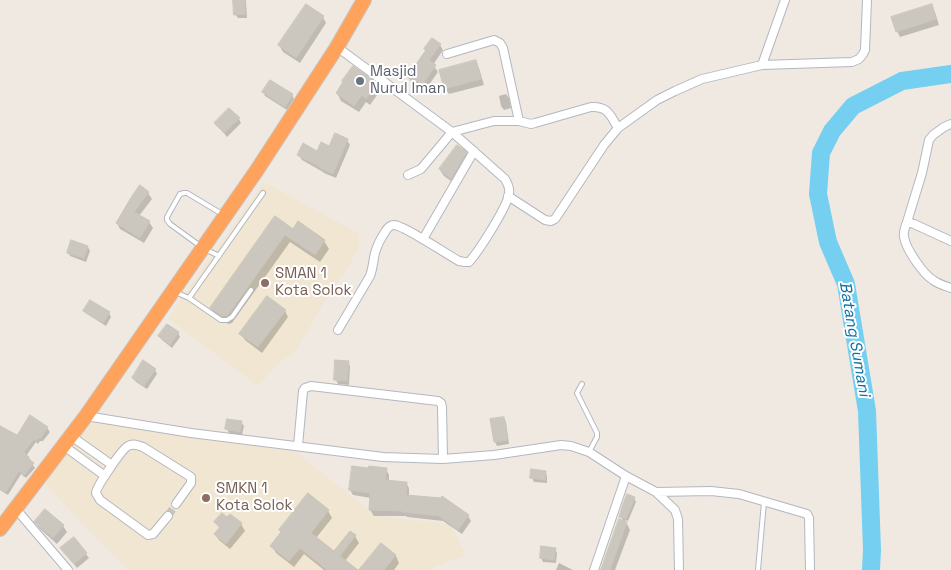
<!DOCTYPE html>
<style>
body{margin:0}
canvas{display:block;background:#efe9e1}
</style>
<canvas width="951" height="570"></canvas>
<script>
const context = document.querySelector('canvas').getContext('2d');
context.lineJoin = 'round';
function fill(path, color) { context.fillStyle = color; context.fill(path, 'evenodd'); }
function stroke(path, color, width, dash) { context.strokeStyle = color; context.lineWidth = width; context.lineCap = dash ? 'butt' : 'round'; context.setLineDash(dash || []); context.stroke(path); }
function label(font, color, halo, rows, align = 'center') {
  context.font = font + ' "Space Grotesk",sans-serif'; context.lineWidth = 4; context.setLineDash([]); context.textBaseline = 'middle'; context.strokeStyle = halo; context.fillStyle = color; for (const [text, x, y, turn = 0] of rows) {
    context.save(); context.translate(x, y); context.rotate((+turn || 0) * Math.PI / 180); context.textAlign = isNaN(turn) ? turn : align; if (halo) context.strokeText(text, 0, 0); context.fillText(text, 0, 0); context.restore();
  }
}
fill(new Path2D(`
 M264,182L359,234V247L346,271L329,294L295,352L279,363L258,386L168,318Z
 M90,419L185,437L294,451L376,516L450,524L466,555L427,570H128L75,516L43,481Z`), '#f0e6d1');
fill(new Path2D(`
 M235,0H246L247,18H238L235,14Z
 M932,6L935,12L939,25L900,37L897,31Z
 M323,17L326,23L300,63L283,52L279,45Z
 M440,45L443,50L433,65L438,72L424,92L412,83L408,77Z
 M476,62L479,68L484,85L449,94L445,88Z
 M376,84L380,91L370,105L366,102L359,112L341,101L337,93Z
 M263,92L292,95L294,99L287,110L265,96Z
 M506,94L509,98L511,108L504,110L501,106L499,96Z
 M239,119L241,123L227,137L216,123Z
 M347,140L350,145L336,178L324,173L323,172L302,160L299,155L318,153Z
 M466,153L469,160L455,184L444,176L440,170Z
 M140,187L148,193L152,199L139,216L149,222L153,228L144,243L120,229L117,223Z
 M275,218L293,230L324,241L329,249L320,262L290,242L232,323L228,324L216,316L211,308Z
 M88,247L90,251L86,262L70,256L68,252Z
 M84,311L109,313L111,317L106,326L87,314Z
 M285,311L288,317L262,353L245,340L241,334Z
 M178,333L180,337L172,348L162,340L160,337Z
 M348,362L350,366L349,385L338,384L336,380Z
 M155,370L157,374L147,389L136,382L133,378Z
 M30,417L47,428L50,432L43,441H40L38,444L36,442L26,456L35,468L26,478L21,474L8,495L0,490V428L17,436Z
 M503,418L506,422L509,444L497,446L495,442L491,420Z
 M241,422L244,426L242,435L229,433L227,429Z
 M386,469L389,475V482L406,483L409,488V497L468,516L471,521L462,534L443,521L407,517L406,516H374L370,510L371,498L353,495L350,490Z
 M545,472L547,476V483L534,482L532,478Z
 M308,495L328,511L332,518L316,538L335,553L355,536L359,543L345,561L356,570H324L304,554L294,567L276,553L272,546Z
 M634,498L636,502L628,521L625,520L630,530L615,570H602L624,523L621,516Z
 M45,511L63,526L67,532L57,544L39,528L36,522Z
 M230,516L241,524L245,531L230,549L219,540L215,534L220,529L216,522L227,519Z
 M74,539L89,558L77,568L64,552Z
 M382,545L396,556L399,563L394,570H361Z
 M555,549L557,553L556,563L543,562L541,558Z
 M559,563L573,570H556Z`), '#0003');
stroke(new Path2D(`
 M871,570L872,550L867,411L846,284L828,242L818,194L821,153L832,131L853,106L902,81L951,74`), '#75cff0', 18);
const building = new Path2D(`
 M233,0H245V14L234,15Z
 M306,4L324,16L296,58L278,45Z
 M932,4L936,19L896,32L891,17Z
 M432,38L441,44L429,60L436,65L421,87L407,77L426,50L424,49Z
 M476,60L481,79L444,89L439,70Z
 M353,66L377,83L366,99L362,95L354,106L336,93L343,82L342,81Z
 M270,80L293,94L285,107L262,92Z
 M229,108L240,118L224,133L214,123Z
 M335,133L348,139L333,174L320,168V167L297,155L303,143L317,151L321,142L329,146Z
 M457,145L467,152L451,179L439,169Z
 M140,185L149,192L134,212L150,221L140,238L116,223L132,196Z
 M275,216L293,229L298,221L325,240L315,255L285,235L228,315L222,316L210,308Z
 M71,240L88,246L84,258L67,253Z
 M267,296L286,310L258,347L239,334Z
 M90,300L110,312L103,323L83,311Z
 M167,324L179,332L170,345L158,336Z
 M143,360L156,369L144,386L132,378Z
 M335,360L349,361L347,381L334,380Z
 M30,415L48,427L41,438H38L36,441L34,439L24,452L29,457V459L34,463L24,475L19,471L6,492L0,489V426L17,435Z
 M504,417L508,440L494,442L490,419Z
 M227,419L242,421L240,432L225,429Z
 M352,466L368,468L369,466L387,468L385,480L407,482L406,495L441,498L442,496L469,515L458,530L439,516L402,512V511L369,510L370,493L349,490Z
 M531,469L546,471L545,480L530,478Z
 M308,493L329,510L311,533L334,551L350,531L356,535L340,556L358,570H327L300,548L289,561L270,546L281,532L279,530Z
 M627,494L635,497L626,519L619,517L622,507Z
 M45,509L64,525L53,538L34,522Z
 M222,513L227,517L230,514L242,523L226,544L214,534L220,527L214,522Z
 M619,519L627,522L610,570H601Z
 M74,537L87,553L74,564L60,548Z
 M381,543L396,555L384,570H359Z
 M541,546L556,548L554,560L540,558Z`);
fill(building, '#cbc7bf');
stroke(building, '#cbc5ba', 1);
stroke(new Path2D(`
 M168,516L176,504`), '#c8c4bd', 8, [8, 4]);
const lane = new Path2D(`
 M219,256L203,248L170,224L167,220V217L180,194L184,193H187L222,214
 M175,292L189,298L263,193
 M189,298L221,320H227L232,317L251,290
 M582,384L577,393L597,433V437L589,452
 M758,570L764,502`);
const street = new Path2D(`
 M337,47L452,132L505,179C508,184 510,189 509,194C507,207 479,251 469,262H465L459,261C448,255 403,225 394,225C389,225 387,229 385,232C381,238 377,246 375,253C373,261 373,268 370,276L338,330
 M447,54L494,40L500,43L503,48L519,121
 M762,65L785,0
 M408,175L421,169L452,132L494,121H519L531,124L535,123L591,107C608,106 610,115 618,128
 M508,196L545,220L551,221L555,219L604,145L618,128L657,100L675,91L702,79L762,65L852,62L859,59L863,54L865,50L867,0
 M907,222L922,173L929,140L933,135L944,127L951,124
 M423,239L474,151
 M951,241L914,224L907,222C905,227 903,232 904,237C906,249 923,274 933,280C938,284 945,286 951,288
 M86,416L191,433L383,457L443,459L494,455L561,445L571,446L589,452L626,476L656,492L675,510L678,519L679,570
 M71,436L112,465
 M64,446L105,476
 M298,446L303,391L305,388L311,386L438,401L441,403L442,407L443,459
 M656,492L711,491L739,494L807,514L809,518L810,570
 M16,509L68,570
 M168,516L153,534L148,535L100,500C99,498 97,495 96,493C96,487 122,449 128,446C133,443 138,445 143,447L191,477V483L176,504
 M594,570L626,476`);
const highway = new Path2D(`
 M0,529L86,416L257,170L337,47L364,0`);
stroke(lane, '#b4b7c1', 6);
stroke(street, '#b4b7c1', 10);
stroke(highway, '#c9c9c9', 16);
stroke(lane, '#fff', 4);
stroke(street, '#fff', 8);
stroke(highway, '#ffa35c', 14);
for (const [x, y, r, color] of [
 [360,81,5,"#6b7280"],
 [265,283,5,"#8d6e63"],
 [206,498,5,"#8d6e63"]
]) { const dot = new Path2D(); dot.arc(x, y, r, 0, 2 * Math.PI); context.fillStyle = color; context.fill(dot); stroke(dot, '#fff', 2); }
label('15px', '#5b616d', '#fff', [
 ["Masjid",370,72],
 ["Nurul Iman",370,89]
], 'left');
label('15px', '#785e54', '#fff', [
 ["SMAN 1",275,274],
 ["Kota Solok",275,291],
 ["SMKN 1",216,489],
 ["Kota Solok",216,506]
], 'left');
label('italic 16px', '#0d6fa3', '#fff', [
 ["Batang Sumani",854,339,80]
]);
</script>
